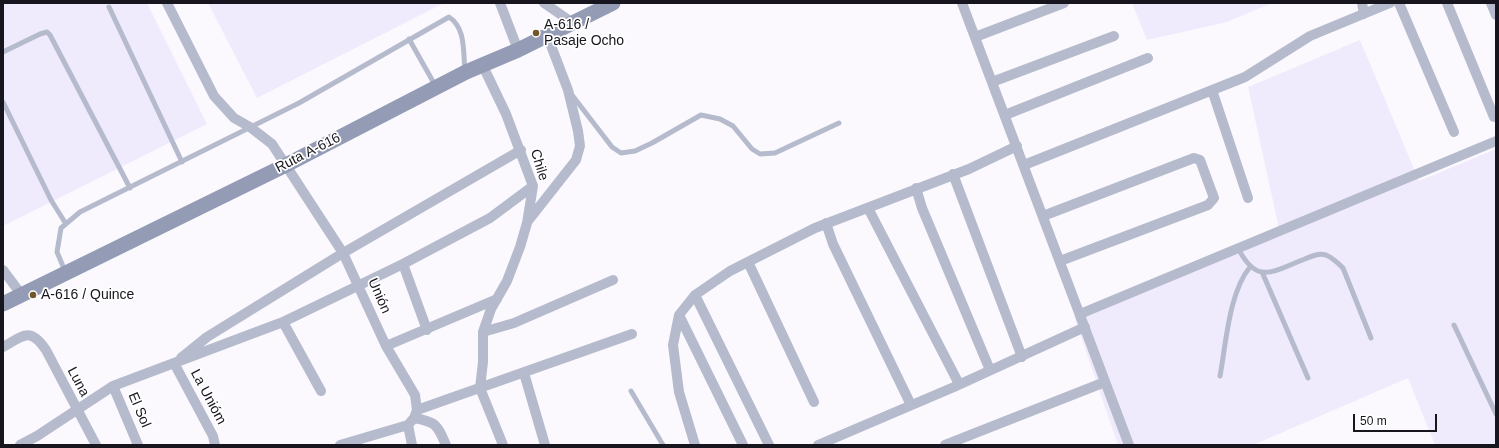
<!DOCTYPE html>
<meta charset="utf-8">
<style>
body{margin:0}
#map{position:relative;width:1499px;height:448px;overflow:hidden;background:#fbf9fe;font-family:Helvetica,sans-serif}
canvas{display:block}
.frame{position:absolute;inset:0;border:4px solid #17151d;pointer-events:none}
.scale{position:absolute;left:1353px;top:414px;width:84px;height:18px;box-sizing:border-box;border:2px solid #17151d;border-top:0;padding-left:5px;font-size:12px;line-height:14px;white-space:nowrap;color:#17151d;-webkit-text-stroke:3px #fff;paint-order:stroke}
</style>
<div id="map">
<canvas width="1499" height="448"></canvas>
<div class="frame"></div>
<div class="scale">50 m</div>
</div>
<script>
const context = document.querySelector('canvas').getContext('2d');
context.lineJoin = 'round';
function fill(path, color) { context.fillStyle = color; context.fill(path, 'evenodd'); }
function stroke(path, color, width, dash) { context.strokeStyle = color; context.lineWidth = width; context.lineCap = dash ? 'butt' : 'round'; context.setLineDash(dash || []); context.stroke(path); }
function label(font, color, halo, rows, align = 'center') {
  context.font = font + ' Helvetica,sans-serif'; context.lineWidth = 3.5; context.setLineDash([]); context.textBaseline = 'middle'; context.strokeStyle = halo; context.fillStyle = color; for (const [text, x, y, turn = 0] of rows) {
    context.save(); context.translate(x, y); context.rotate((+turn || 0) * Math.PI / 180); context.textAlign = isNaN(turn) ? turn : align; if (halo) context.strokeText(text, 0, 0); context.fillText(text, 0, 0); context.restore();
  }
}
fill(new Path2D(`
 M3,3H147L207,124L3,226Z
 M208,3H444L257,98Z
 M1132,3H1272L1227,22L1147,40Z
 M1360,40L1419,181L1496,149V445H1435L1408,378L1253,445H1118L1074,316L1280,233L1248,87Z`), '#f0eafd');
stroke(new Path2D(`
 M109,7L182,162
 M409,39L435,85
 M3,52L40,34L47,32L50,35L130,188
 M572,95L612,147L621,153L635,151L652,143L701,115L720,119L733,126L752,149L760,154L775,153L839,123
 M3,102L51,200L66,224
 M1238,248C1257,286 1273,271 1305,259C1312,256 1318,253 1326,255C1333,258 1338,263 1343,268L1371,338
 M65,271L57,252L61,228L80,212L299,103L449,17C466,28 463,52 465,71
 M1262,272L1308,378
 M1454,325L1496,414
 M1220,376C1226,344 1229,292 1250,267
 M631,391L663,445`), '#b5bbcc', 5);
stroke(new Path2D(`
 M167,3L214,96L234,118L250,127L272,144L343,253L386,346L415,395L417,410L414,418L408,425L412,445
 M500,3L518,50
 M544,3L573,23
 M962,3L1129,445
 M1362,3L1364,14
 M1399,3L1454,132
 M1447,3L1494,117
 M1491,3L1496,15
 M975,37L1064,3
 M482,64L506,114L533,186L527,223L520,247L507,281L491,309L483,332V362L480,388L503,445
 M992,82L1114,36
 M1212,90L1248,198
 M1005,115L1148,58
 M1024,165L1245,77L1310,36L1390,3
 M953,174L1022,357
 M916,188L922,208L990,370
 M868,208L959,384
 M1043,216L1194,158L1200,160L1214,198L1208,205L1060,261
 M528,221L576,160L580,146L578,131L568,90L547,35
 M826,223L833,244L911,405
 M748,262L814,402
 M403,264L427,330
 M3,270L21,294
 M695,295L769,445
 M1080,314L1496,141
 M679,315L743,445
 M283,322L321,391
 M483,332L514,323L613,280
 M386,346L497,299
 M3,347C24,335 30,327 46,350L96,445
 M181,358L207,337L343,253L521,150
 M174,363L213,436L215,445
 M524,373L545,445
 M113,386L138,445
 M417,410L632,334
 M414,418C437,422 437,425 446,445
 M20,445L37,436L113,386L283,322L403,264L490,218L533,186
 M340,445L408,425
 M695,445L679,392L673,345L679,315L695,295L730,271L815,228L969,169L1017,146
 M818,445L954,387L1085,327
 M945,445L1105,382`), '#b5bbcc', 10);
stroke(new Path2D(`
 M3,304L286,165L466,72L518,50L613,3`), '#949cb5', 15);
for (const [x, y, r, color] of [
 [536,33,4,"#705628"],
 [33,295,4,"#705628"]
]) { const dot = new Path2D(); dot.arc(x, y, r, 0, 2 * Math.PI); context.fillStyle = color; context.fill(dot); stroke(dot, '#fff', 1.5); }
label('14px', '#17151d', '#fff', [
 ["A-616 /",544,25],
 ["Pasaje Ocho",544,41],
 ["A-616 / Quince",41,295]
], 'left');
label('14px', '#17151d', '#fff', [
 ["Ruta A-616",308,153,-27],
 ["Chile",539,165,73],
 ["Unión",379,296,66],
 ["Luna",78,382,62],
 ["La Unióm",208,397,62],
 ["El Sol",139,410,67]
]);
</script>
